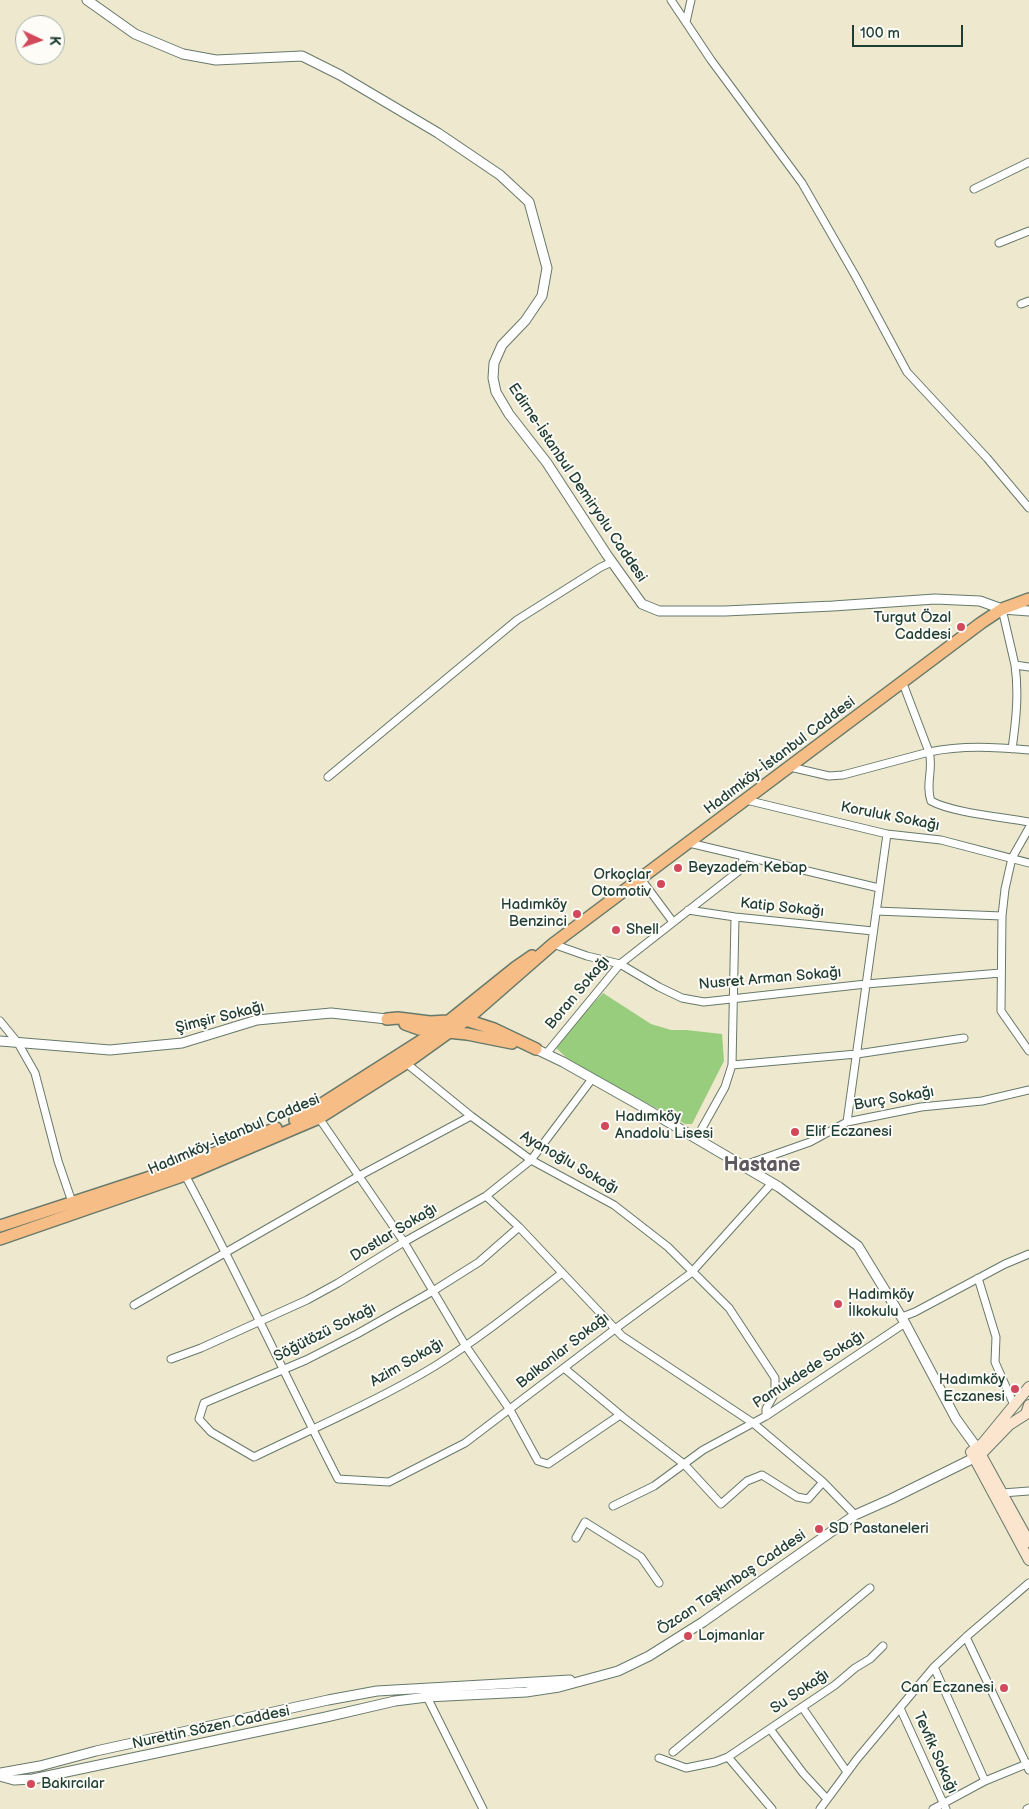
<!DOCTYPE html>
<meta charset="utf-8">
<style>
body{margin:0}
#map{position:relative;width:1029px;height:1809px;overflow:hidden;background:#ede8ce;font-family:"Balsamiq Sans",sans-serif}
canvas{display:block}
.north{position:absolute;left:15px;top:15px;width:50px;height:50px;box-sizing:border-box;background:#fdfcf7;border:1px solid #a4b0a9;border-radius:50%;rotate:93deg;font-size:14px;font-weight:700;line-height:20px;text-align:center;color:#1f3d34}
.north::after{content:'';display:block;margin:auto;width:18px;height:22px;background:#d1495b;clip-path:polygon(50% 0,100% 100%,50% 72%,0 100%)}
.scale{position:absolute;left:852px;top:25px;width:111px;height:22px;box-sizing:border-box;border:2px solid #1f3d34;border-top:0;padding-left:6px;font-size:15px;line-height:18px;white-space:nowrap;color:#1f3d34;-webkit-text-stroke:4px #fdfcf7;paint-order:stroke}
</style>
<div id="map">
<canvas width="1029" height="1809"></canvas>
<div class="north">K</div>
<div class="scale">100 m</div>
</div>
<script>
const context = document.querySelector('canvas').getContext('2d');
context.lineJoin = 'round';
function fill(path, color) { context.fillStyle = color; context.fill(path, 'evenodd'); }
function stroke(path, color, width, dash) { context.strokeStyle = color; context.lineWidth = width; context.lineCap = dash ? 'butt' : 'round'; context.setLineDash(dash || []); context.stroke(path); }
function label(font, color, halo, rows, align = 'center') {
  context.font = font + ' "Balsamiq Sans",sans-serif'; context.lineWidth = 4; context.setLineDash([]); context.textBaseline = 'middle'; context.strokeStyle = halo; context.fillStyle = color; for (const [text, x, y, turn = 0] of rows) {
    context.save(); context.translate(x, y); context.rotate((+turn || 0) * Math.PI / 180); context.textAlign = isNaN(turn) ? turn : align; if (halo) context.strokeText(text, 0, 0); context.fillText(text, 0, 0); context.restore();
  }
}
fill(new Path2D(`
 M603,993L651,1024L671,1030H686L722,1034L724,1061L692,1124H685L570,1061L554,1046Z`), '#99cd7e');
const minor = new Path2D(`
 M671,0L711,60L802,183L856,277L907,372L987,458L1029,508
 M686,22L691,0
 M974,189L1029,162
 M999,243L1029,231
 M1021,304L1029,301
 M1002,609L1015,665L1029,667
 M902,681L929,752C962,745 995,747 1029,750
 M1012,749C1016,721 1019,693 1015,665
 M790,767L829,776L843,775L929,752C934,768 925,784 931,801C953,813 1003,817 1029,822
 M328,777L517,620L601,567L612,562
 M746,800L887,834L941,840L1029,863
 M1029,828L1012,858L1005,889L1002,916L1001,1011L1029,1051
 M689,843L879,888
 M641,879L673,922
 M688,910L735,917L873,931
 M876,911L1002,916
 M553,944L587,956L620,964L659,987L682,998L704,1002L866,984L1001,973
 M0,1021L18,1043L35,1073L58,1161L72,1202
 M546,1054L620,964L740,870L744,856
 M406,1063L471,1116L531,1160L614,1205L668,1247L729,1308L775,1378V1393L766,1409V1416
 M732,1065L857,1054L964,1038
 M319,1118L404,1242L465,1345L510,1410L538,1461L548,1464L620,1415
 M847,1122L887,834
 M696,1139L725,1087L732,1065L735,917
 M742,1166L810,1142L847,1122L921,1107L982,1101L1029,1090
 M185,1175C239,1275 286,1378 338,1479L389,1482L465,1443L615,1329L691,1273L772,1183
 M486,1196L519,1227L622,1336L753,1423L823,1482L855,1515
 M519,1227L479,1262L433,1291L357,1334L306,1360L204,1403L199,1419L211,1432L254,1457C314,1428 379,1400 435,1366C480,1338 521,1305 562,1273
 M978,1278L996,1337L995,1362L1014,1405
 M134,1305L359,1176L471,1116
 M902,1317L915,1312L1005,1264L1029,1254
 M171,1359L201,1348L307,1300L338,1283L404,1242L486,1196L531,1160L592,1079
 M564,1368L624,1418L684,1464L721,1504L747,1481L762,1475L797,1497L808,1499L823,1482
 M1002,1493L1029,1491
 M613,1506L654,1486L703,1450L766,1416L905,1323
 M576,1538L585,1522L641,1557L659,1583
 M966,1637L1029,1770
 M934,1667L985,1781
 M423,1689L483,1809
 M802,1707L847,1772
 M900,1708L946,1809
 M770,1729L803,1773L827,1799
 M673,1752L870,1588
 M728,1757L835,1685L855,1668L870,1659L883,1646
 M659,1758L686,1768L715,1762L728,1757L772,1809
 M820,1809L857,1759L934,1667L966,1637L1029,1583
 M933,1809L985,1781L1029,1763
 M1027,1809L1029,1808`);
const tertiary = new Path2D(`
 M87,0L135,34L183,54L216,60L302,56L340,75L438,133L500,175L529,202L547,268L542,296L525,321L502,345L494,363L493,378L496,392L509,414L547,463L607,555L642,604L659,611H725L833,606L935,599L980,601L1002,609L1029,611
 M0,1041L110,1050L182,1043L257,1020L331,1013L387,1019
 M536,1049L563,1062L641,1106L779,1187L858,1246L905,1323L956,1419L977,1448
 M0,1773L40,1766L96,1751L328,1700L377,1691L570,1680
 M0,1776L14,1780L33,1779L326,1717L395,1701L427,1697L526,1692L559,1687L618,1671L649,1656L703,1622L855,1515L891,1499L974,1458`);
const secondary = new Path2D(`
 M1029,1387L983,1443L971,1452L1029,1560
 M977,1448L1029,1542
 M983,1452L1009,1425L1026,1414L1029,1405`);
const primary = new Path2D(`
 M387,1019L398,1018L430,1022L466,1020L494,1029L536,1049
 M405,1024L419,1029L467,1034L512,1043
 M295,1120L303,1116L435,1032L516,967L532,956
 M0,1226L175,1169L276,1128
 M0,1239L185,1175L319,1118L406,1063L466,1020L553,944L981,623L1002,609L1029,599`);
stroke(minor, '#67796a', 9);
stroke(tertiary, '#67796a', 11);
stroke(secondary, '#67796a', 12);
stroke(primary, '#67796a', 14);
stroke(minor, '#fff', 7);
stroke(tertiary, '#fff', 9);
stroke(secondary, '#fbe5cf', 10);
stroke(primary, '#f6be86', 11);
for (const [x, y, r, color] of [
 [961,627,5,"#d1495b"],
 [678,868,5,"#d1495b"],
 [661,884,5,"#d1495b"],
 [577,914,5,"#d1495b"],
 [616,930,5,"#d1495b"],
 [605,1126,5,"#d1495b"],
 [795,1132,5,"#d1495b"],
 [838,1304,5,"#d1495b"],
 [1015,1389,5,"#d1495b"],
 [819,1529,5,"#d1495b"],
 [688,1636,5,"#d1495b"],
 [1004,1688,5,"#d1495b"],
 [31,1784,5,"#d1495b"]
]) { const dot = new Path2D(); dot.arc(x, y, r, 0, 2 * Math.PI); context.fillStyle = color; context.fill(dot); stroke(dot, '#fdfcf7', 2); }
label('15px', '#1f3d34', '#fdfcf7', [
 ["Edirne-İstanbul Demiryolu Caddesi",577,483,56],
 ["Hadımköy-İstanbul Caddesi",780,756,-37],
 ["Koruluk Sokağı",890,817,11],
 ["Katip Sokağı",782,908,6],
 ["Nusret Arman Sokağı",770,979,-5],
 ["Boran Sokağı",578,993,-50],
 ["Şimşir Sokağı",220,1018,-14],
 ["Burç Sokağı",894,1099,-10],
 ["Hadımköy-İstanbul Caddesi",234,1135,-23],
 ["Ayanoğlu Sokağı",569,1163,30],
 ["Dostlar Sokağı",394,1233,-31],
 ["Söğütözü Sokağı",325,1333,-27],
 ["Balkanlar Sokağı",563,1351,-38],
 ["Azim Sokağı",407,1363,-30],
 ["Pamukdede Sokağı",809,1370,-33],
 ["Özcan Taşkınbaş Caddesi",732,1583,-34],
 ["Su Sokağı",800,1692,-34],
 ["Nurettin Sözen Caddesi",211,1728,-12],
 ["Tevfik Sokağı",935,1753,66]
]);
label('15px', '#1f3d34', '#fdfcf7', [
 ["Turgut Özal",951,618,"right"],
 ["Caddesi",951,635,"right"],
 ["Beyzadem Kebap",688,868],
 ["Orkoçlar",651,875,"right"],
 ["Otomotiv",651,892,"right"],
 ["Hadımköy",567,905,"right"],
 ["Benzinci",567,922,"right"],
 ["Shell",626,930],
 ["Hadımköy",615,1117],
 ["Anadolu Lisesi",615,1134],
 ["Elif Eczanesi",805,1132],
 ["Hadımköy",848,1295],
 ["İlkokulu",848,1312],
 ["Hadımköy",1005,1380,"right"],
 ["Eczanesi",1005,1397,"right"],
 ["SD Pastaneleri",829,1529],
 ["Lojmanlar",698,1636],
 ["Can Eczanesi",994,1688,"right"],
 ["Bakırcılar",41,1784]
], 'left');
label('bold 20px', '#5e5861', '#fdfcf7', [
 ["Hastane",762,1166]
]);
</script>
